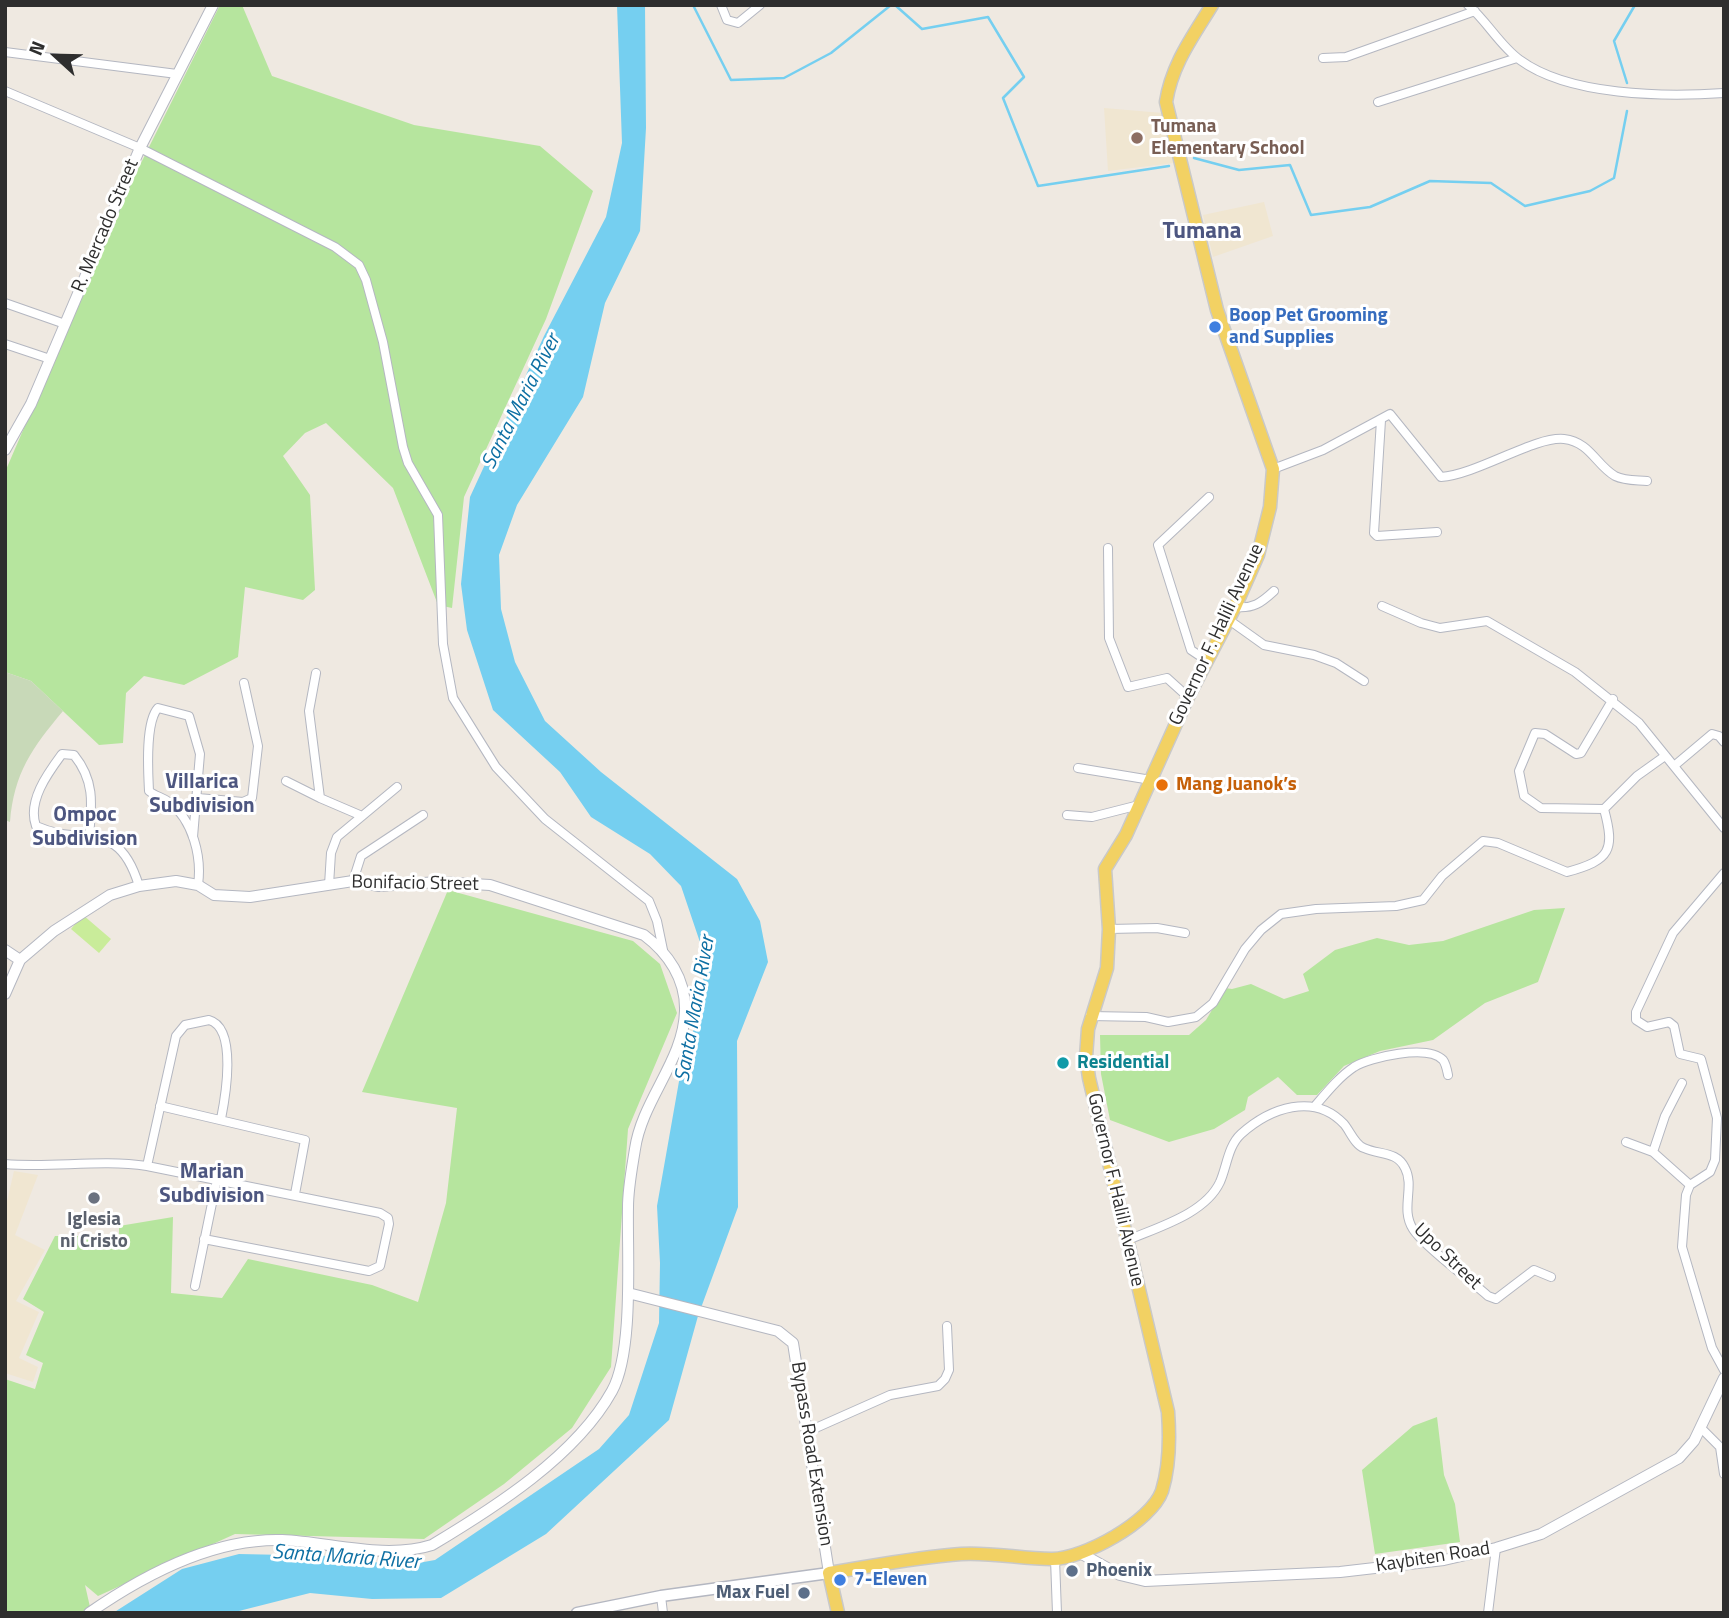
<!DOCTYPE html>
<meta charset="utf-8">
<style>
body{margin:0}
#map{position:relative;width:1729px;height:1618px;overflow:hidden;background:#efe9e1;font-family:"Titillium Web",sans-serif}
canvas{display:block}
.frame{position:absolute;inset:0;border:7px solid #2e2e2e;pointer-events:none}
.north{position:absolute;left:21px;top:21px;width:70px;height:70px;-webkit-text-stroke:5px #fff;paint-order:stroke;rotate:292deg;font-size:19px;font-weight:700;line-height:28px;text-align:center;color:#2e2e2e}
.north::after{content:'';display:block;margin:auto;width:24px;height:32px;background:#2e2e2e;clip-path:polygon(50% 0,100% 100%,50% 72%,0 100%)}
</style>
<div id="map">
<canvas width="1729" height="1618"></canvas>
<div class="frame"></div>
<div class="north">N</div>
</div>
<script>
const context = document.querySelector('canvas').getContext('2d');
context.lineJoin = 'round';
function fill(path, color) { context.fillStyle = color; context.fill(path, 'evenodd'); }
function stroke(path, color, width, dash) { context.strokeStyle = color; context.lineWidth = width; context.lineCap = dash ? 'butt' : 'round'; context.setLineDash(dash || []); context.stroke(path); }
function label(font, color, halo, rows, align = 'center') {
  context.font = font + ' "Titillium Web",sans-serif'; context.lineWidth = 6; context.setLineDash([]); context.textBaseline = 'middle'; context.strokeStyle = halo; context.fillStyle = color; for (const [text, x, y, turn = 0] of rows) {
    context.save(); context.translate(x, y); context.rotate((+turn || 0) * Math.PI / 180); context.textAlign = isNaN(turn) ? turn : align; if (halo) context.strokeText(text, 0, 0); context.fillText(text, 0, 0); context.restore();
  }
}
fill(new Path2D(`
 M1104,108L1163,113L1174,163L1108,171Z
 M1264,202L1273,236L1213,257L1203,215Z
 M14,1171L38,1175L15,1235L45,1250L16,1301L39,1312L19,1358L38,1367L33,1382L5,1373V1210Z`), '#f0e6d1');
fill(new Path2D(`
 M220,5H242L272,76L414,125L540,146L593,191L546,319L464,497L452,608L438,605L393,488L326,423L305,433L283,456L310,495L315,590L303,600L245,587L238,657L184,685L144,676L126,693L123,743L99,745L31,681L5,672V472L122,201Z
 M448,890L633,941L660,964L677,1013L628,1129L611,1367L572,1428L504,1484L424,1539L235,1534L98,1596L85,1585L90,1607L80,1613H5V1379L35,1389L43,1363L26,1355L44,1312L23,1299L55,1236H119V1226L173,1217L171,1293L222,1298L248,1259L372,1285L418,1302L446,1203L457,1108L362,1092Z
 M1565,908L1538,982L1485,1003L1433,1040L1380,1051L1344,1066L1317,1095H1297L1278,1077L1248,1097L1245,1110L1214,1129L1169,1142L1110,1120L1101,1074L1100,1035H1189L1206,1020L1225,988L1232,989L1251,984L1284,999L1309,991L1303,974L1335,950L1377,938L1409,945L1443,941L1534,910Z
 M1437,1417L1444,1475L1455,1504L1460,1542L1375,1554L1362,1470L1413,1426Z`), '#b6e59e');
fill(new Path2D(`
 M5,672L31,681L63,711C32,748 14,773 10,822L5,820Z`), '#c8d9b8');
fill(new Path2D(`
 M83,915L111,939L99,953L71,929Z`), '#c9ec9a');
fill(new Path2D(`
 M617,5H645L646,128L640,231L605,303L583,397L517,505L499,555L501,609L515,662L545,721L601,772L737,879L760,921L768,962L737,1041L738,1207L698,1316L669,1420L546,1534L441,1598L372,1599L310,1593L231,1613H113L182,1569L239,1554L333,1556L401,1566L435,1560L599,1449L629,1415L659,1323L660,1263L657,1206L681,1070L701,1006L705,957L681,886L650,854L591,817L560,772L493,710L467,630L461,584L470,497L544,336L606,217L622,143Z`), '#75cff0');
stroke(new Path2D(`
 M693,5L731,80L784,78L831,53L891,5
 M895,5L922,29L988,17L1024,77L1003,98L1038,186L1169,166
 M1627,83L1614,41L1635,5
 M1194,158L1239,170L1290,165L1311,215L1370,207L1430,181L1491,183L1525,206L1590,191L1614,178L1627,111`), '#75cff0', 2.5);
const minor = new Path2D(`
 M721,5L727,20L738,23L760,5
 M1468,5C1487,21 1500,46 1520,60C1569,96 1664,97 1724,93
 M5,52L177,74
 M1323,58L1346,57L1475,11
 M5,91L140,148L335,247L359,265L366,280L383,342L403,447L408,463L438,515L443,644L453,698L496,767L545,819L649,901L657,921L663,950
 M1378,102L1517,58
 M5,303L65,324
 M5,344L50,359
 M1381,420L1374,533L1377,536L1437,532
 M1273,469L1323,450L1390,414L1441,477C1478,474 1535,436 1564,439C1590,442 1596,465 1615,476C1625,481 1636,480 1647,481
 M1108,548L1109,638L1128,687L1167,678L1188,697
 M1382,606L1421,623L1440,628L1487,621L1575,672L1639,723L1724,828
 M1235,607C1253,609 1261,603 1274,591
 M1229,620L1264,645L1314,655L1336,663L1364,681
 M1206,660L1191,650L1158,545L1209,497
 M316,673L309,711L320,798L362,816
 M1674,766L1712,734L1719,736L1724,742
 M1078,768L1151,780
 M286,781L320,798
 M198,798L243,802L252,798L258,746L244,683
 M1604,809L1637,776L1665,756
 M1067,815L1092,817L1139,805
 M89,836C92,804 95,781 74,755L62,754C48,773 27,801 36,826C85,848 118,817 139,886
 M193,837L200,754L189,716L158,708C145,722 148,771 149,791C155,796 162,797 169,802C193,820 202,857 198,885
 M1724,873L1673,933L1636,1012V1020L1647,1027L1669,1022L1674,1026L1680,1054L1701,1059L1717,1118L1715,1160L1710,1172L1690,1185L1686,1195L1682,1247L1712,1348L1724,1370
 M353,881L361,856L423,815
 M329,885L331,853L337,837L397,787
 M1109,929L1157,928L1185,933
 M1090,1016L1146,1017L1168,1022L1196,1017L1213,1003L1245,949L1261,930L1281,914L1316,909L1396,906L1423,900L1442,876L1483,841L1498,843L1567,872C1611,860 1615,850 1604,809L1541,808L1524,796L1519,771L1535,733L1545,734L1576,754L1581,753L1613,699
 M160,1106L305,1140L295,1194
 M1315,1106C1327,1092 1339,1077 1354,1067C1370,1057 1428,1044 1443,1060C1446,1064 1447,1070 1448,1075
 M1626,1142L1653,1152L1690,1185
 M1653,1152L1665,1116L1682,1083
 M5,1164C53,1168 100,1159 147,1166L380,1213L388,1218L389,1224L380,1266L369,1271L204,1239
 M147,1166L176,1036L185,1025L209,1020C238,1028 225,1099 221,1119
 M1128,1240C1158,1227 1205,1214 1220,1182C1227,1166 1228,1146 1241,1134C1270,1108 1314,1092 1344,1124C1350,1131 1355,1145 1364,1148C1379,1155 1397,1151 1405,1168C1415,1187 1400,1209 1413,1229C1423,1245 1471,1281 1488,1296L1496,1299L1534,1270L1551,1277
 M195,1286L217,1179
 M1701,1428L1720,1447L1724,1474
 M809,1431L890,1395L938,1386L945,1379L949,1370L947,1326
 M1055,1559L1057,1613
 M661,1596L663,1613
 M1488,1613L1496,1548`);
const tertiary = new Path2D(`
 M5,450L31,404L140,148L213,5
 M5,950L20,960
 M5,994L20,960L54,931L110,895L139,886L176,881L198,885L214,895L250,897L353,881L379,886L438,882L490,885L644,935C668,953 686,979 685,1011C684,1060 642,1100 635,1149C632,1168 628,1188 628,1207C627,1255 634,1351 612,1391C576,1456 494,1508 432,1545C385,1560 330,1542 282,1540C213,1538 145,1574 89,1613
 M628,1293L778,1331L793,1343L829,1573
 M1080,1553L1120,1575L1145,1581L1340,1572L1444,1560L1496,1548L1541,1534L1679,1458L1694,1441L1724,1378`);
const secondary = new Path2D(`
 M577,1613L661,1596L829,1573`);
const primary = new Path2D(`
 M838,1613L829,1573C873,1566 917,1557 961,1554C991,1552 1022,1559 1052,1559C1083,1559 1151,1522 1162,1491C1170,1465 1170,1439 1168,1412L1089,1078L1086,1057L1088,1029L1107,968L1109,929L1105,869L1126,835L1188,697L1235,607L1258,555L1270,507L1273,469L1217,310L1166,102C1172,64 1192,38 1212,5`);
stroke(minor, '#b4b7c1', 10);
stroke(tertiary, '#b4b7c1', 12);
stroke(secondary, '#b4b7c1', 13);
stroke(primary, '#c9c9c9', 15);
stroke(minor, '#fff', 8);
stroke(tertiary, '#fff', 10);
stroke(secondary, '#fff', 10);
stroke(primary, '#f2d163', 12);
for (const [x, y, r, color] of [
 [1137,138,7,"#8d6e63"],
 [1215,327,7,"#3f7fe0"],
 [1162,785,7,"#e8710a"],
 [1063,1063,7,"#0f9aa8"],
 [94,1198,7,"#6b7280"],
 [1072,1571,7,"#5c6f8a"],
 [840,1580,7,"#3f7fe0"],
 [804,1593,7,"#5c6f8a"]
]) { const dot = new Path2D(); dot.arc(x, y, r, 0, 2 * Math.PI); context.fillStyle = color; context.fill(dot); stroke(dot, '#fff', 2.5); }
label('bold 19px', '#785e54', '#fff', [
 ["Tumana",1151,127],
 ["Elementary School",1151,149]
], 'left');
label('19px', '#2e2e2e', '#fff', [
 ["R. Mercado Street",106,226,-67],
 ["Governor F. Halili Avenue",1217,635,-65],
 ["Bonifacio Street",415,884,1],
 ["Governor F. Halili Avenue",1115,1190,77],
 ["Upo Street",1447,1257,44],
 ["Bypass Road Extension",811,1454,81],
 ["Kaybiten Road",1433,1558,-9]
]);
label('bold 19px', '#366cbe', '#fff', [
 ["Boop Pet Grooming",1229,316],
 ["and Supplies",1229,338],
 ["7-Eleven",854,1580]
], 'left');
label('bold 19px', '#c56008', '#fff', [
 ["Mang Juanok’s",1176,785]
], 'left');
label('bold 19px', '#0d838f', '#fff', [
 ["Residential",1077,1063]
], 'left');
label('bold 19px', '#5b616d', '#fff', [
 ["Iglesia",94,1220],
 ["ni Cristo",94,1242]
]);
label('bold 19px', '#4e5e75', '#fff', [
 ["Phoenix",1086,1571],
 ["Max Fuel",790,1593,"right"]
], 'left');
label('italic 21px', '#0d6fa3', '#fff', [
 ["Santa Maria River",522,402,-63],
 ["Santa Maria River",696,1009,-80],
 ["Santa Maria River",346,1558,4]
]);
label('bold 21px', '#4d5680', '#fff', [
 ["Villarica",202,783],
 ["Subdivision",202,807],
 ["Ompoc",85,816],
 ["Subdivision",85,840],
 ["Marian",212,1173],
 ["Subdivision",212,1197]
]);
label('bold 23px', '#4d5680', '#fff', [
 ["Tumana",1202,232]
]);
</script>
